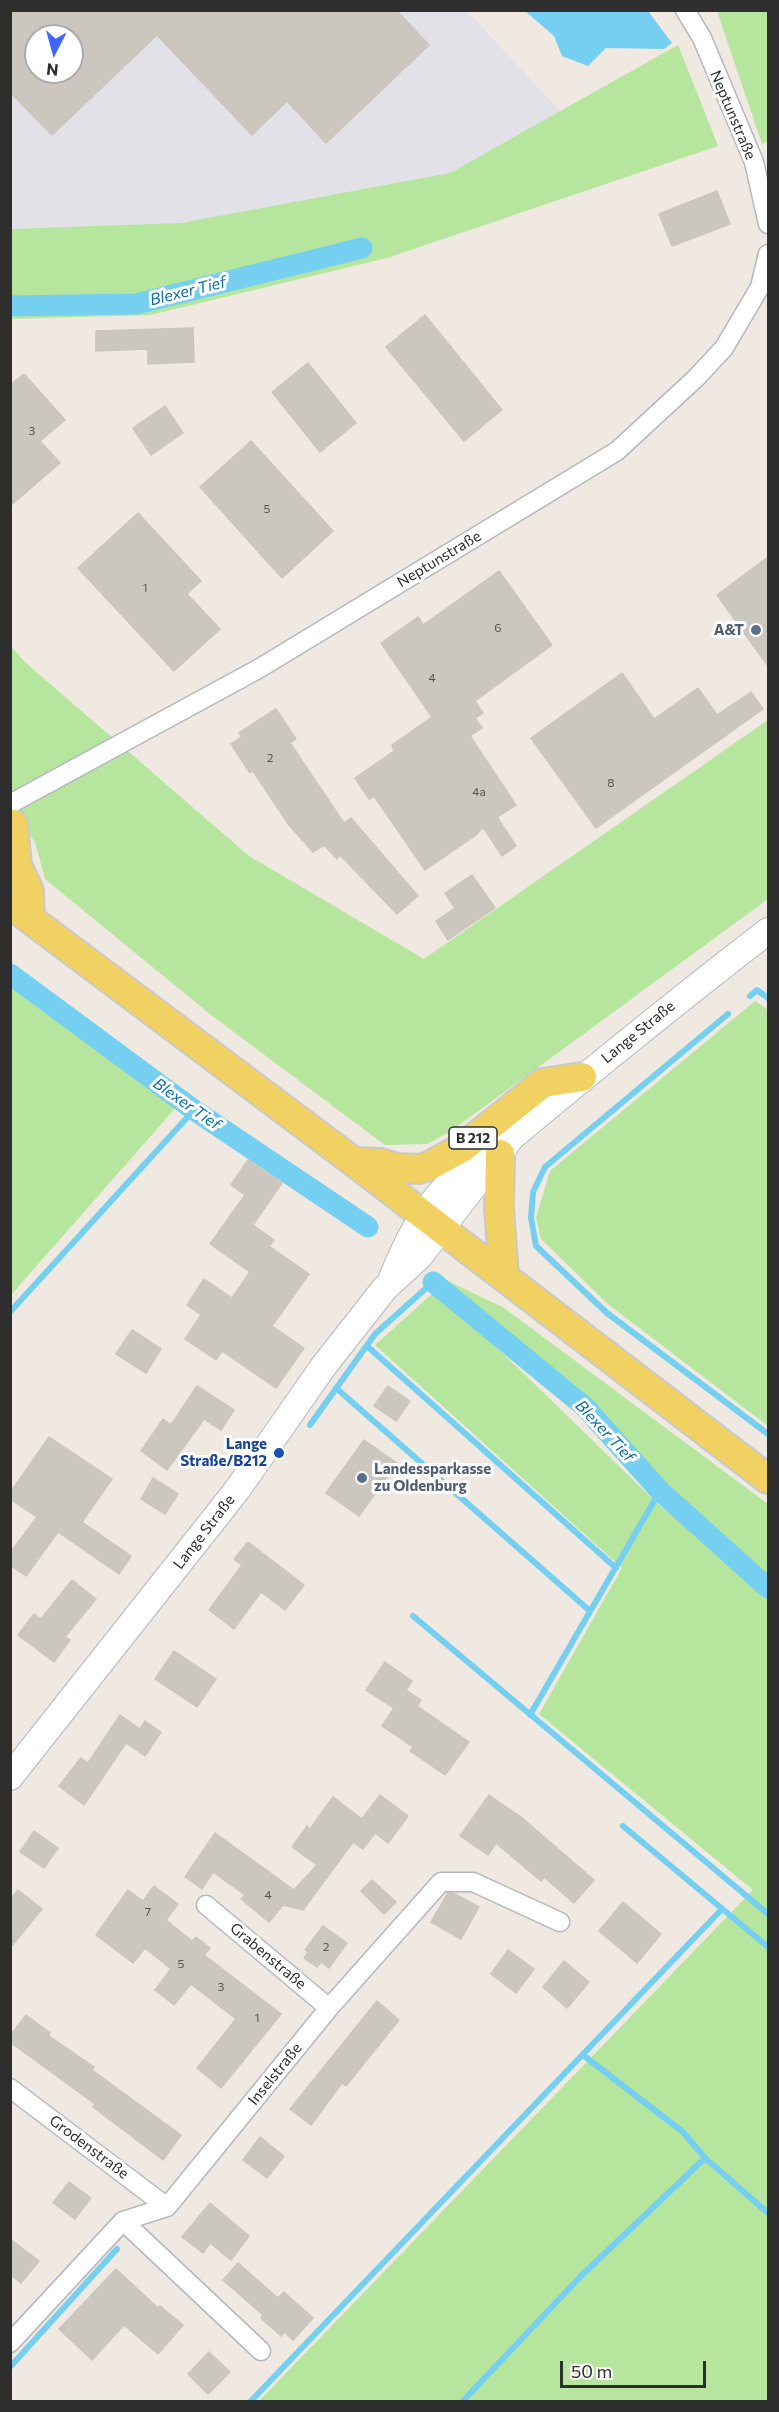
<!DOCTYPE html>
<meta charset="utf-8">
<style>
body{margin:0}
#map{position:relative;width:779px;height:2412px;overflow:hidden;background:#efe9e1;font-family:Commissioner,sans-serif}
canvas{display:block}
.frame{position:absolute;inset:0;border:12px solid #2e2e2e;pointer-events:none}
.north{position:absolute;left:24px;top:24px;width:60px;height:60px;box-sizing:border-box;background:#fff;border:2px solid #ababab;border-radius:50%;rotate:186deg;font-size:16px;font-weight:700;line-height:24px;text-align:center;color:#2e2e2e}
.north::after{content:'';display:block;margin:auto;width:21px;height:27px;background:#4264fb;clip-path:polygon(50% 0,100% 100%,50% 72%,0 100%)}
.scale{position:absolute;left:560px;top:2361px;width:146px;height:27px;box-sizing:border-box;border:3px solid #2e2e2e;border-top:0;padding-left:8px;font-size:18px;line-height:21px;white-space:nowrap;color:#2e2e2e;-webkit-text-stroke:4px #fff;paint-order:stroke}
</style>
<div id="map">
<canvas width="779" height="2412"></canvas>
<div class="frame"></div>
<div class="north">N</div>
<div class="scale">50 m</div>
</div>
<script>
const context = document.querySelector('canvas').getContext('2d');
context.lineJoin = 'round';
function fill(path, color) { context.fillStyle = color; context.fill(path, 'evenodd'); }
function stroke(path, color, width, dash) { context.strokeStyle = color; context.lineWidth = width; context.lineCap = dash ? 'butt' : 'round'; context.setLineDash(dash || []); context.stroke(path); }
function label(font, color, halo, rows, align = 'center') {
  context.font = font + ' Commissioner,sans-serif'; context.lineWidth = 6; context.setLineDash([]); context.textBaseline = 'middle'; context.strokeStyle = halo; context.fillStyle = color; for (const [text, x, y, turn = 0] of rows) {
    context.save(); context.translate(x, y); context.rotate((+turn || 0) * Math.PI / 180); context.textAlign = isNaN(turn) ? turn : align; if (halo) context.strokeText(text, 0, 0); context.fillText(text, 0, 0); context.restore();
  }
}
fill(new Path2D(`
 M10,11H467L560,111L449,185L11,253ZM36,36H72V72H36Z`), '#e3e1e8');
fill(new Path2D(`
 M717,11H768V141L762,144Z
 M678,45L718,146L387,258L150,315L11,319V229L181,223L450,173Z
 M10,646L26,663L249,856L424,959L768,720V899L451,1131L427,1144L385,1145L211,1015L45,879L35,842L11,811Z
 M11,980L178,1105L11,1295Z
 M755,1001L768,1010V1426L609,1305L541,1239L536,1218L550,1171Z
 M440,1277L504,1308L768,1504V1577L672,1494L588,1397Z
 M432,1294L444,1296L661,1507L768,1588V2401H259L753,1890L539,1714L622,1568L375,1345Z`), '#b6e59e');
fill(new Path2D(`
 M525,11H648L672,43L664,49L606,48L588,66L562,56L554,36Z`), '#75cff0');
stroke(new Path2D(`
 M750,996L757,990L768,998
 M728,1014L545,1167L533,1192L531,1218L536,1246L607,1313L768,1434
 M10,1312L194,1110
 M367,1346L616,1568
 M336,1388L590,1611
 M310,1425L375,1334L433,1282
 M413,1616L768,1914
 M530,1715L660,1491
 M623,1826L768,1947
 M583,2055L683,2132L705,2158L768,2213
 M10,2367L117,2249
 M250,2402L722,1909
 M462,2402L581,2276L705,2158`), '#75cff0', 6);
stroke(new Path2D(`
 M10,306L136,304L362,248
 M10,974L194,1110L368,1227
 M433,1282L585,1407L660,1491L768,1588`), '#75cff0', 21);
const building = new Path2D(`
 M10,10H396L429,45L326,143L287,101L252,135L157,35L52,135L10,92ZM36,36H72V72H36Z
 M717,191L730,224L672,246L659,214Z
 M425,315L502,410L464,441L386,347Z
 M193,328L194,362L148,364V349L96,351V331Z
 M308,363L356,423L320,452L272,392Z
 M24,374L65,420L40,441L60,463L10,506V385Z
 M165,406L183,433L151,455L133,428Z
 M251,441L333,531L282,578L200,487Z
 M138,513L201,581L187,594L220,629L174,671L78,568Z
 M768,557V666L717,595Z
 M499,571L552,645L475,701L483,713L475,718L482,728L470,736L516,805L497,817L516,846L502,856L483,827L476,835L425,870L374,796L369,799L355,778L394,751L392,745L432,717L381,643L418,617L423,625Z
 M622,673L654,719L698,688L717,715L751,692L763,709L596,828L531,738Z
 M276,709L296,739L290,743L344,823L351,818L418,896L397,914L340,855L337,859L324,845L313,852L289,825L253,771L250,773L231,744L242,737L239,733Z
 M472,875L495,908L448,940L436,921L455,908L445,893Z
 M248,1160L282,1183L253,1225L274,1240L269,1246L309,1274L272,1326L304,1348L276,1388L222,1351L216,1360L185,1339L201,1315L187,1305L204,1279L232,1298L250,1272L210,1244L245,1195L231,1185Z
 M132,1330L161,1349L146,1373L116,1354Z
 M197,1386L234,1410L221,1430L204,1419L167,1470L141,1451L163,1419L171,1425Z
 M388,1386L410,1401L396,1421L374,1406Z
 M49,1437L112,1479L82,1522L131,1556L119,1574L58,1532L26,1576L10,1565V1553L37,1517L10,1499V1493Z
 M364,1440L397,1463L359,1516L326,1493Z
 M153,1478L178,1494L165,1514L141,1499Z
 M248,1542L304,1585L285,1610L261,1592L234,1629L209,1610L242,1565L234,1559Z
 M72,1580L96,1599L65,1637L70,1640L54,1662L18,1635L34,1614L41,1619Z
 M174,1651L216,1679L197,1707L155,1679Z
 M385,1662L412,1681L406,1690L421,1700L417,1706L469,1742L445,1775L410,1751L413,1747L382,1726L394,1708L366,1690Z
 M120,1715L140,1729L145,1721L161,1732L145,1756L126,1743L84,1805L59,1786L81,1758L88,1763Z
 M380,1795L408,1816L388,1843L375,1833L363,1849L353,1842L303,1910L283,1905L269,1922L241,1899L245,1895L213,1872L202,1889L185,1877L215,1833L294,1890L317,1865L292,1847L307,1826L310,1829L333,1797L362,1819Z
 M489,1795L521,1817L594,1880L574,1903L544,1877L541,1881L496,1843L488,1855L460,1836Z
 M34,1831L58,1848L44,1868L20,1852Z
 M372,1880L396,1902L384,1914L361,1891Z
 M154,1886L178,1904L166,1920L192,1941L196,1937L210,1948L204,1955L281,2014L221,2088L197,2068L236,2019L191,1984L174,2005L155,1990L171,1969L145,1948L133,1963L96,1935L128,1890L143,1901Z
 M18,1890L42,1909L10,1948V1900Z
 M448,1893H453L479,1907L461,1939L431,1922Z
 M623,1902L661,1934L637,1963L599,1931Z
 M323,1926L347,1943L329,1968L321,1962L317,1967L304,1958L308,1952L305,1950Z
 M508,1950L534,1969L516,1993L491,1974Z
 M564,1961L589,1982L567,2008L543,1987Z
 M377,2001L399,2020L346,2086L342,2083L311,2125L290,2109Z
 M26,2015L50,2033L49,2036L94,2067L92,2070L181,2135L163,2160L93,2107L95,2104L10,2042V2036Z
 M260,2137L284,2156L267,2178L243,2160Z
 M69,2182L91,2198L75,2219L53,2203Z
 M210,2203L249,2236L231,2260L210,2243L203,2253L182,2237Z
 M10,2239L39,2261L21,2283L10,2274Z
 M238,2263L278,2298L284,2292L313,2318L293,2340L284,2332L281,2336L261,2318L263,2315L223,2280Z
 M116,2269L158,2308L160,2306L183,2325L158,2354L124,2325L92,2360L59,2329Z
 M209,2352L230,2372L208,2394L188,2374Z`);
fill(building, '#cbc7bf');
stroke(building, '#cbc5ba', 1.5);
const street = new Path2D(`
 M685,10L702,38L754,162L768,224
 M10,804L260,668L617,451L696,378L724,348L760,287L768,254
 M206,1905L329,2008
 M10,2088L167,2207
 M123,2221L261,2351
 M10,2343L123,2221L167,2207L329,2008L441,1882H473L560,1922`);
const secondary = new Path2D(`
 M392,1278C406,1244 423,1208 451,1182C470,1164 494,1153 513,1136C597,1066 681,998 768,931
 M10,1777L237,1490L323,1367L385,1288L419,1257L511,1138`);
const primary = new Path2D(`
 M13,824L17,865L29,891L30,919
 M10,904L354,1162L768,1479
 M500,1154L499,1208L504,1276
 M356,1162L381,1163L397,1168L419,1169L429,1166L462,1148L543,1083L582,1077`);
stroke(street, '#b4b7c1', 21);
stroke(secondary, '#b4b7c1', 28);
stroke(primary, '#c9c9c9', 32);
stroke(street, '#fff', 18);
stroke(secondary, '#fff', 26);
stroke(primary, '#f2d163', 28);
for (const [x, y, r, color] of [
 [756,630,6,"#5c6f8a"],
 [279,1453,6,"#1a4fb4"],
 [362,1478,6,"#5c6f8a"]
]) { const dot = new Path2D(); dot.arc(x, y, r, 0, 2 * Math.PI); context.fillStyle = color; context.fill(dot); stroke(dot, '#fff', 2); }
label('12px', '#555452', null, [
 ["3",32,431],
 ["5",267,509],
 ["1",145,588],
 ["6",498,628],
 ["4",432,678],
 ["2",270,758],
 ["8",611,783],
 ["4a",479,792],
 ["4",268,1895],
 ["7",148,1912],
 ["2",326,1947],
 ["5",181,1964],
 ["3",221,1987],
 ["1",257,2018]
]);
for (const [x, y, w] of [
 [473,1138,48]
]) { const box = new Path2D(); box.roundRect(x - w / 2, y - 11, w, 22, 4.5); context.fillStyle = '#fff'; context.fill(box); stroke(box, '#2e2e2e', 1.5); }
label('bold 14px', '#2e2e2e', null, [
 ["B 212",473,1138]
]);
label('15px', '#2e2e2e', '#fff', [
 ["Neptunstraße",733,115,67],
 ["Neptunstraße",439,559,-31],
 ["Lange Straße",638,1032,-39],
 ["Lange Straße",204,1532,-52],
 ["Grabenstraße",268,1956,40],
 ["Inselstraße",275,2074,-51],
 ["Grodenstraße",89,2147,37]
]);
label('bold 15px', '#4e5e75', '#fff', [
 ["A&T",744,630],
 ["Landessparkasse",374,1469,"left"],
 ["zu Oldenburg",374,1486,"left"]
], 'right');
label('bold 15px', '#164399', '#fff', [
 ["Lange",267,1444],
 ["Straße/B212",267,1461]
], 'right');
label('italic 16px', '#0d6fa3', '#fff', [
 ["Blexer Tief",188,291,-14],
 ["Blexer Tief",187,1104,35],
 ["Blexer Tief",605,1431,47]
]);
</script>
